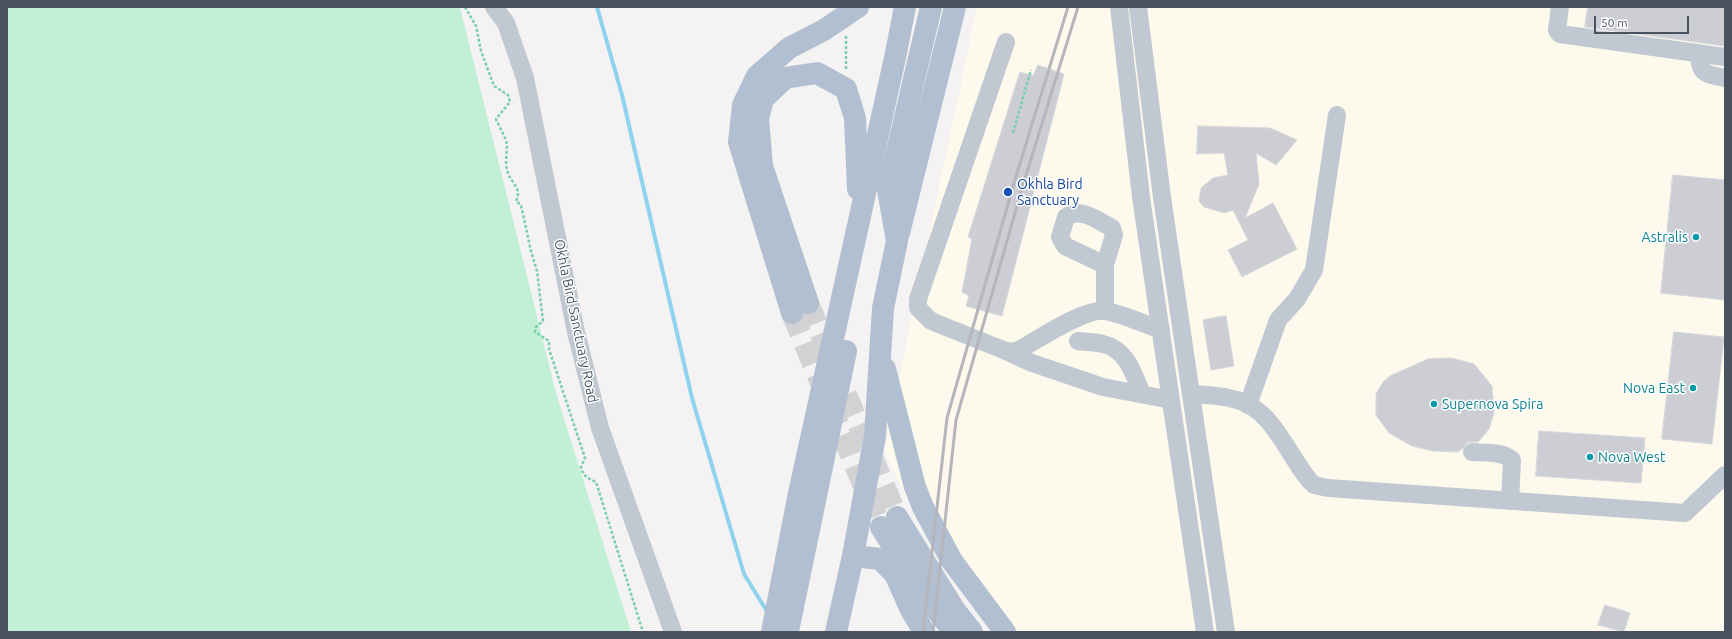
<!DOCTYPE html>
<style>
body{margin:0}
#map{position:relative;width:1732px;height:639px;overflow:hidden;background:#f4f2f2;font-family:Ubuntu,sans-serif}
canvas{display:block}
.frame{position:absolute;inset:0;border:8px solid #495360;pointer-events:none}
.scale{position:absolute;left:1594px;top:16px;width:95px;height:18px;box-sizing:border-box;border:2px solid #495360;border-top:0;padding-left:5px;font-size:12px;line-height:14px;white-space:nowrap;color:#495360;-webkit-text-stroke:3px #fff;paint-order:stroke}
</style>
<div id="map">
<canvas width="1732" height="639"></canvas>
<div class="frame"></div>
<div class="scale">50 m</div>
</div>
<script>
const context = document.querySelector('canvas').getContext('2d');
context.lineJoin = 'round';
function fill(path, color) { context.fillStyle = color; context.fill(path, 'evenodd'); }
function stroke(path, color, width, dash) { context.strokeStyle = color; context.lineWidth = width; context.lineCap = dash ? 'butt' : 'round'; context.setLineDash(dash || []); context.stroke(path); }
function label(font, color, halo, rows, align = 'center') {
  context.font = font + ' Ubuntu,sans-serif'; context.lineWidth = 3; context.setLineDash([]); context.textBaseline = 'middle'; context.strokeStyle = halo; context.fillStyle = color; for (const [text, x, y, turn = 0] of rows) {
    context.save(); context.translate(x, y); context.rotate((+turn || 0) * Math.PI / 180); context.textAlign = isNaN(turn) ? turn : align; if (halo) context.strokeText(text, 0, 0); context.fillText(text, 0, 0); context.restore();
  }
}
fill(new Path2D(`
 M977,7H1725V632H1004L907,500L884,450Z`), '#fdf9ed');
fill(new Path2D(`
 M7,7H460L556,393L631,632H7Z`), '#c2f0d7');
stroke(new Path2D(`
 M597,7L622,95L692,398L744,574L768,613`), '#8fd2ed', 4);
const building = new Path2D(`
 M1588,7H1725V46L1585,27Z
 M1038,65L1064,74L1002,316L966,306L969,296L962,292L972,239L968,237L1020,72L1033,76Z
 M1198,126L1270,128L1297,140L1276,165L1256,153L1259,184L1245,218L1273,203L1297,249L1242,277L1228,250L1248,240L1233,210L1225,213L1204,207L1199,201L1201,188L1213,178L1228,175L1224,153L1197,154Z
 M1673,175L1725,180V300L1661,293Z
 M1226,316L1234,366L1211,370L1203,320Z
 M1674,332L1724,337L1712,444L1662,439Z
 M1451,358L1474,364L1492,386L1494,413L1489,429L1478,442H1468L1462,449L1457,452L1433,451L1412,446L1389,433L1376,415V394L1383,382L1390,376L1428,359Z
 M1539,431L1645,438L1641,483L1536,476Z
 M1605,605L1630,613L1624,632L1598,625Z`);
fill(building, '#ccced4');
stroke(building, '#d6d8dd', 1);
stroke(new Path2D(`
 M808,303L897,517
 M792,313L881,527`), '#d2d2d5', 22, [22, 11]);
stroke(new Path2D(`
 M465,7L476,26L481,51L494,86L508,95L510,102L496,119C499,127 506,137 507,145C507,153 505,163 507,170C510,183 523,188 516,201L521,205L531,251L537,271L543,321L536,327L535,332L549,341V349L585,458L581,467C583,476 587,478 596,482L643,632
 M846,69V34
 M1013,133L1031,70`), '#79cfab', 2.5, [3, 2]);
stroke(new Path2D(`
 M494,7L506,23L525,78L576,332L600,428L673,632
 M1119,7L1141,197L1205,632
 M1138,7L1162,197L1226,632
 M1560,7L1557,30L1560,34L1725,57
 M1006,42L918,299V308L931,321L1006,351L1012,352L1019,350C1037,340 1086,307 1105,311C1123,314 1144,324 1161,330
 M1699,53C1699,75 1706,74 1725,78
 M1105,311V265L1065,246L1060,237L1066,217C1081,207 1097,220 1112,228L1114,235L1105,265
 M1078,341C1086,342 1095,342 1103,344C1127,349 1134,375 1142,394
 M1006,351L1032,363L1103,387L1171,400
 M1191,394C1205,395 1220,395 1233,399C1272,407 1286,452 1309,480L1314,485L1328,488L1685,513L1725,475
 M1248,405L1278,320L1297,299L1314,270L1337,115
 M1472,452C1484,453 1502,451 1512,460L1510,501`), '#c0c8d1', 18);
stroke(new Path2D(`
 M899,233L955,7
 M808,303L762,166L758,119L763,99L785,78L817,73L846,89L855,118L858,189
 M792,313L739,142L743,105L757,76L789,48L824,30L858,7
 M885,369L915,487L923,507L952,561L1005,632
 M897,517L954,609L972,632
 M881,527L917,585L953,631
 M853,556L880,559L895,574L911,610L924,632
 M788,631L846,351
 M772,632L799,493L896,53L905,7
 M836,632L853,556L875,436L883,308L897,241L888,190L931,7`), '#b2bfd0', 22);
stroke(new Path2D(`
 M923,632L947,418L1014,183L1068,7
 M933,632L956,420L1023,185L1078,7`), '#b4b6bc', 3);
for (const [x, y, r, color] of [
 [1008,192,5,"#1a4fb4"],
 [1696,237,4,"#0f9aa8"],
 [1693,388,4,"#0f9aa8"],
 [1434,404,4,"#0f9aa8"],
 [1590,457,4,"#0f9aa8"]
]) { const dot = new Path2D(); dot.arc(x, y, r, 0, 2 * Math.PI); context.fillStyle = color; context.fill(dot); stroke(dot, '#fff', 1.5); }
label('14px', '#164399', '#fff', [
 ["Okhla Bird",1017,184],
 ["Sanctuary",1017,200]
], 'left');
label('14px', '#0d838f', '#fff', [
 ["Astralis",1688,237],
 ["Nova East",1685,388],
 ["Supernova Spira",1442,404,"left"],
 ["Nova West",1598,457,"left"]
], 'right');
label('14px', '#495360', '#fff', [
 ["Okhla Bird Sanctuary Road",576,321,78]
]);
</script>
